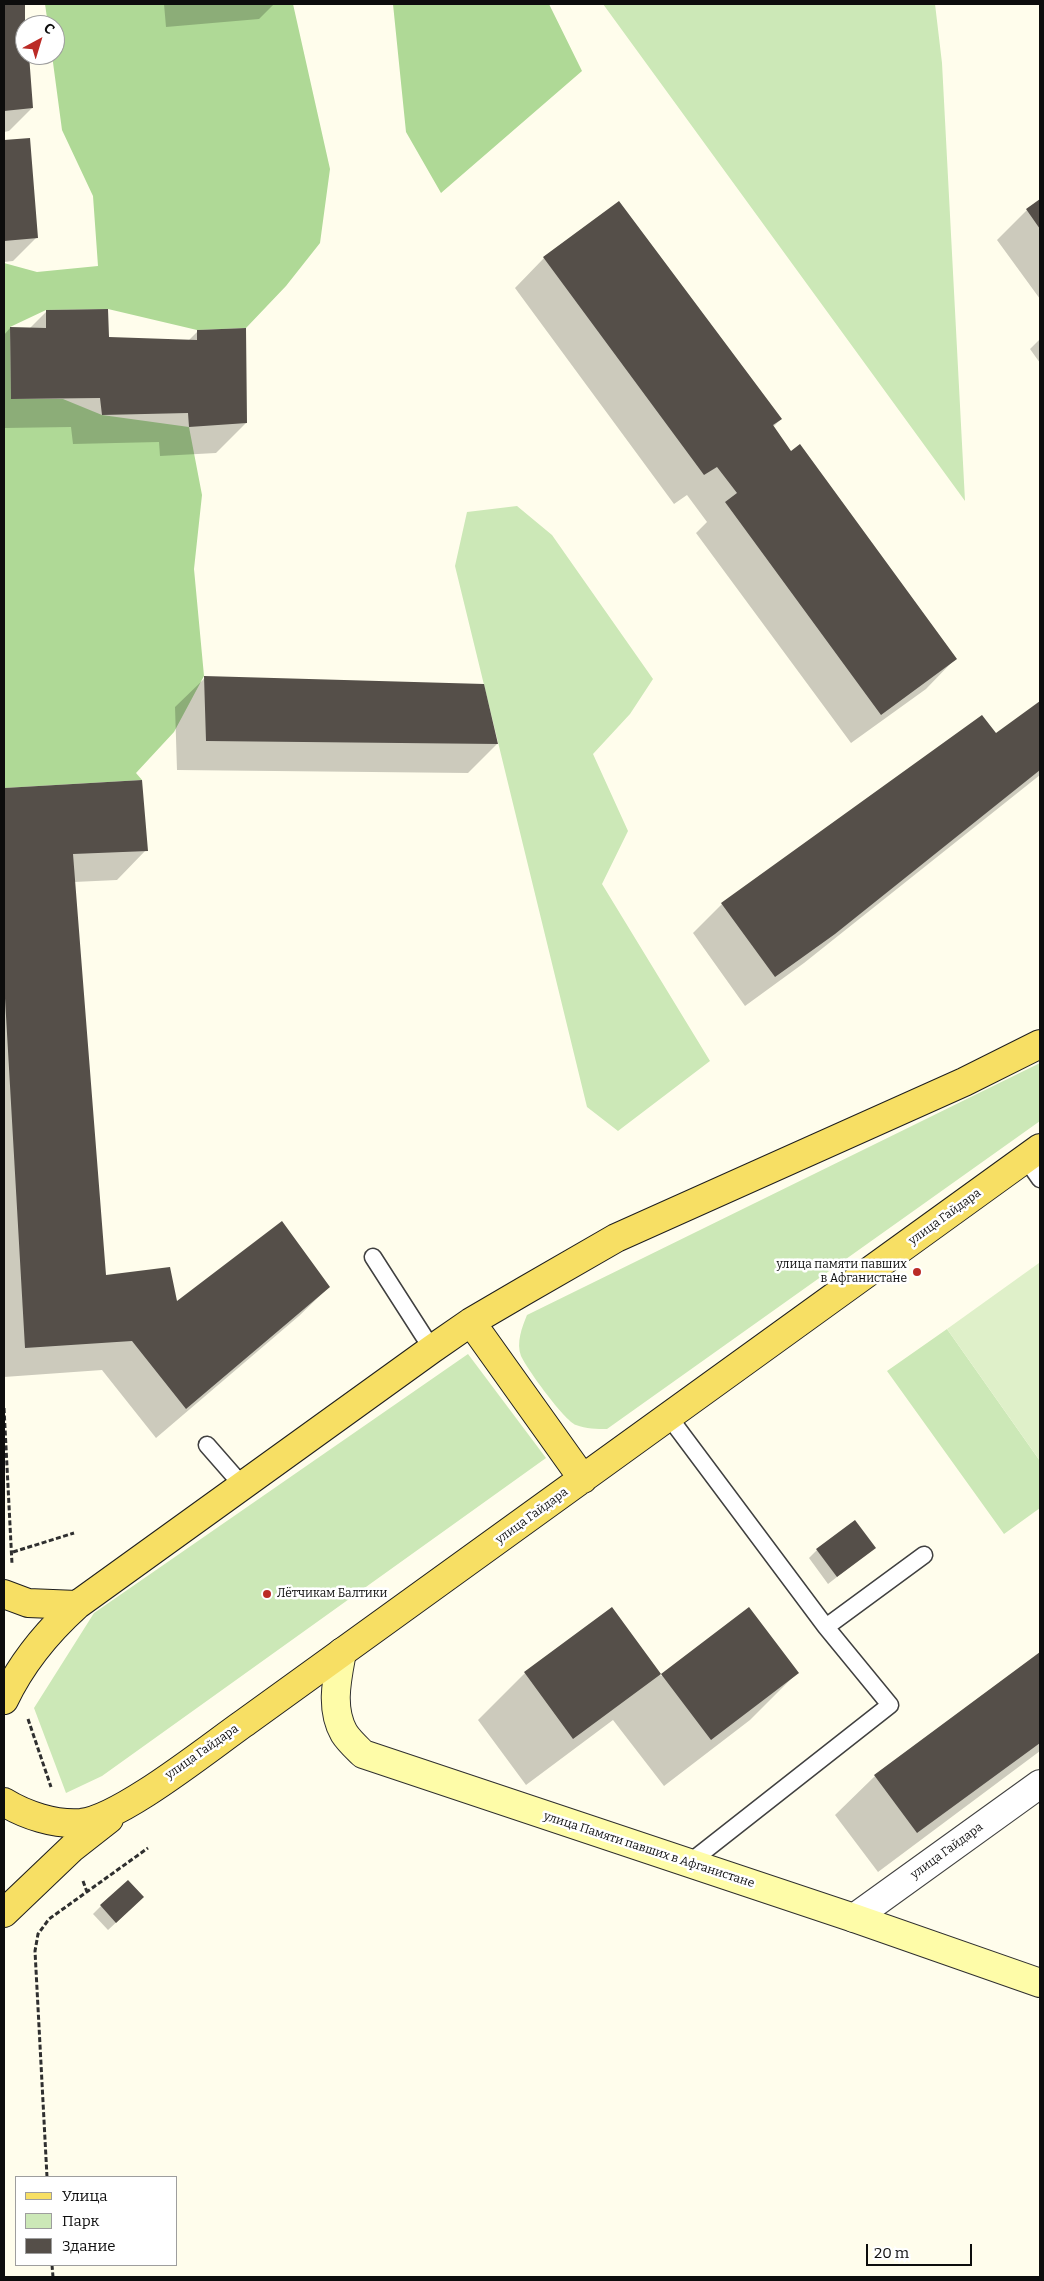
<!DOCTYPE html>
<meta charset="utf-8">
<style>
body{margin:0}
#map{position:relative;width:1044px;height:2281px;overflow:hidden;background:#fffdec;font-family:Bitter,serif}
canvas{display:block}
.frame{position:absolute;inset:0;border:5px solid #0d0d0d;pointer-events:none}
.legend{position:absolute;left:15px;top:2176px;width:162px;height:90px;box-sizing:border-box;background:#fff;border:1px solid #9e9e9e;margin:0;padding:6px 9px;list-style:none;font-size:15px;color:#0d0d0d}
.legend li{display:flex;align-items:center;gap:10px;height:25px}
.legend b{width:25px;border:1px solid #9e9e9e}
.north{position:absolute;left:15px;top:15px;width:50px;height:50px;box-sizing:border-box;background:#fff;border:1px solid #9e9e9e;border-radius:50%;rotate:39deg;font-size:14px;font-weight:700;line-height:20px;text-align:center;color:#0d0d0d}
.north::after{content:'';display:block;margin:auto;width:18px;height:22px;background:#bb2b26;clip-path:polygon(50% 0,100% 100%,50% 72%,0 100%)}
.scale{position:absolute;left:866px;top:2244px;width:106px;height:22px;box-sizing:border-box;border:2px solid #0d0d0d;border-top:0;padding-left:6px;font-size:15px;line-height:18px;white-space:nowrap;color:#0d0d0d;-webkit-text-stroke:4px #fff;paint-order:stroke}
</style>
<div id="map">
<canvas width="1044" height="2281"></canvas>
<div class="frame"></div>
<ul class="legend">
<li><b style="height:6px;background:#f7df64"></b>Улица</li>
<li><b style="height:14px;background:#cce8b7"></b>Парк</li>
<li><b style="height:14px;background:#554f49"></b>Здание</li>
</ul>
<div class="north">С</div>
<div class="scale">20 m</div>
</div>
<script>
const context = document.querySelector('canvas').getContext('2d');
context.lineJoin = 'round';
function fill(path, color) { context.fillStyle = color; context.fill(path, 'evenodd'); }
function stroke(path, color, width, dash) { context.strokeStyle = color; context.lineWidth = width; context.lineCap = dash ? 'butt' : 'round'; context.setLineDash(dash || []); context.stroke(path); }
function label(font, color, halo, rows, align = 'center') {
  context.font = font + ' Bitter,serif'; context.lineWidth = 5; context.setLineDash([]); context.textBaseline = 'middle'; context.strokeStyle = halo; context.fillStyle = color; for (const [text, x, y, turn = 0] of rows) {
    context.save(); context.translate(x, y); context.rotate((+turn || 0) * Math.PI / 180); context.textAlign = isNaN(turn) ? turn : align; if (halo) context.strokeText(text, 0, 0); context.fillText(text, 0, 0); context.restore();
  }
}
fill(new Path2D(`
 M603,4H935L942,63L965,501Z
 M517,506L552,535L653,679L630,714L593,754L628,831L602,884L710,1061L618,1131L587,1107L455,566L467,512Z
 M1040,1063V1121L607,1429C597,1429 586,1429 576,1425C564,1420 527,1369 521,1356C516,1343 522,1327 527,1315Z
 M947,1329L1040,1461V1508L1004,1534L887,1371Z
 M468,1354L546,1458L102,1776L66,1793L34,1708L94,1613Z`), '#cce8b7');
fill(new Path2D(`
 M45,4H293L330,169L320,243L286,286L246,328L197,330L108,309L46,310L10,327L11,399H63L102,415L189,427L202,495L194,569L204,676L174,732L136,773L142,780L4,788V263L37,272L98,266L93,196L62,130L52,55H55V25H48Z
 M393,4H549L582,71L441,193L406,132Z`), '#afd996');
fill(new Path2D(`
 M1039,1263L1040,1265V1461L947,1329Z`), '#dff0c9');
fill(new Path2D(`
 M4,4H24L25,55H28L32,108L9,131L4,132Z
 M164,4H274L259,19L166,27Z
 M29,139L36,238L13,261L4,262V141Z
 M1040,200V299L997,240L1027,210Z
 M544,258L781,419L773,427L791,452L955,659L926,689L851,743L696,533L707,522L687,495L674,504L515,288Z
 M47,311L108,338L188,341L198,331L246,423L216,453L160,456L159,442L73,444L71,427L4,428V335L10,328L29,329Z
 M1040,339V363L1030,349Z
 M205,678L497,744L468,773L177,770L175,707Z
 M1040,702V775L804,963L745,1006L693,933L722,904L995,735Z
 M141,781L146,850L117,880L74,882L105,1277L176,1303L329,1287L299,1316L156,1438L102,1370L4,1377V789Z
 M874,1548L828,1584L809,1558L817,1550Z
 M612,1609L661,1676L749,1609L797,1673L750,1720L664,1786L613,1720L526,1785L478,1720L525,1673Z
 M1040,1653V1751L878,1872L835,1815L875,1776Z
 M135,1905L108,1930L93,1914L101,1906Z`), '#0003');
fill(new Path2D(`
 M4,4H25V55H29L33,108L4,111Z
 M30,138L38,238L4,241V140Z
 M1040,199V229L1026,209Z
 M619,201L782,419L773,425L791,451L800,444L957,659L881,715L725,502L737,493L717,467L704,475L543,257Z
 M108,309L109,337L197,340V330L246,328L247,423L189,427L188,413L102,415L100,398L11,399L10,327L46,328V310Z
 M204,676L484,684L498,744L206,741Z
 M1040,701V770L835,934L775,977L721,903L982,715L996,733Z
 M142,780L148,851L73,854L106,1275L170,1267L177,1301L282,1221L330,1287L186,1409L132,1341L25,1348L4,981V788Z
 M855,1520L876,1548L837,1577L816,1549Z
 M612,1607L661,1674L573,1739L524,1672Z
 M749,1607L799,1673L711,1740L661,1674Z
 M1040,1652V1743L917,1833L874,1775Z
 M128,1880L144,1897L116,1923L100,1905Z`), '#554f49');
const lane = new Path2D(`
 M1026,1159L1040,1179
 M373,1257L432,1349
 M669,1417L826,1627L924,1555
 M207,1445L242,1485
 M689,1863L890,1705L826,1627`);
const street = new Path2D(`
 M854,1918L1040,1784`);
const secondary = new Path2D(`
 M342,1652C337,1679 330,1708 344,1733C349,1741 357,1748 363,1754L854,1918L1040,1983`);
const primary = new Path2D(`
 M471,1322L583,1479
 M4,1594L28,1603L77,1605
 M4,1700C22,1662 46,1633 77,1605L432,1349L471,1322L524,1291L616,1238L964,1082L1040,1044
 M4,1802C25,1815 55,1825 81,1823C121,1819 211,1746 247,1721L1040,1148
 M4,1913L72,1848L109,1819`);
stroke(lane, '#404040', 19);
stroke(street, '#404040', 30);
stroke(secondary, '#2f2f2f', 30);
stroke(primary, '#1e1e1e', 30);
stroke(new Path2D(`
 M4,1408L12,1564
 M13,1552L74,1533
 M28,1719L51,1787
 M83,1881L87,1892
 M47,2177L35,1951L38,1934L49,1919L148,1848
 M52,2265L53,2277`), '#2f2f2f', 3, [5, 2.5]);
stroke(lane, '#fff', 16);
stroke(street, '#fff', 28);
stroke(secondary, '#fefca8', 28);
stroke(primary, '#f7df64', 28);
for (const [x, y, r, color] of [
 [917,1272,5,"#bb2b26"],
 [267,1594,5,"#bb2b26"]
]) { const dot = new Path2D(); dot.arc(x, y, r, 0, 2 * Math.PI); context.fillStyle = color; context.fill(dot); stroke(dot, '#fff', 2); }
label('12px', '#0d0d0d', '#fff', [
 ["улица Гайдара",945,1217,-36],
 ["улица Гайдара",532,1516,-36],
 ["улица Гайдара",202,1752,-35],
 ["улица Памяти павших в Афганистане",649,1850,18],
 ["улица Гайдара",947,1851,-36]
]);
label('12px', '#0d0d0d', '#fff', [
 ["улица памяти павших",907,1265],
 ["в Афганистане",907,1279],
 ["Лётчикам Балтики",277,1594,"left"]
], 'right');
</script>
